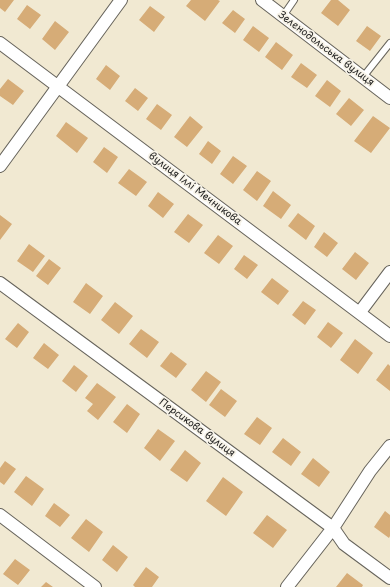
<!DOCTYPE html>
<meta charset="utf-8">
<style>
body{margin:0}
canvas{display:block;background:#f1e9d2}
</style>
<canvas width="390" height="587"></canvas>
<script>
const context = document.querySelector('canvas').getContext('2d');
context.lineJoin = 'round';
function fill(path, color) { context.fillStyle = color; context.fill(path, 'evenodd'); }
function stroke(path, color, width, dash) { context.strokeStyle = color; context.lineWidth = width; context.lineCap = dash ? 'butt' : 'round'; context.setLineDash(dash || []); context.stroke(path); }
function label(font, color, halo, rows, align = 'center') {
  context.font = font + ' "Playpen Sans",sans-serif'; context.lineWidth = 3.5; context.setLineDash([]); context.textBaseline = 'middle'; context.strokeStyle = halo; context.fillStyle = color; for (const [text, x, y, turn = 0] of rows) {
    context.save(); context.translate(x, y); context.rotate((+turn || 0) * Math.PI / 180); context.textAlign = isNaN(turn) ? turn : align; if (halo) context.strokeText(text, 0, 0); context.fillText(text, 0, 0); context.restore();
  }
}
fill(new Path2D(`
 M0,0H14L5,12L0,8Z
 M191,0H218L220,1L205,21L186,6Z
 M331,0H338L350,10L338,26L321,13Z
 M27,5L41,15L30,29L17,19Z
 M150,6L165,17L154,32L139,20Z
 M233,10L245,19L235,33L222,23Z
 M55,21L69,32L55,50L42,39Z
 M253,26L269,38L259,52L243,40Z
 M367,26L381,36L370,51L356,41Z
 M276,42L293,55L282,70L265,57Z
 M301,63L317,75L307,88L291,77Z
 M106,65L120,76L110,90L96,79Z
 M8,79L24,91L13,105L0,96V89Z
 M327,80L341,91L330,107L315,96Z
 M135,88L148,98L138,111L125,101Z
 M349,98L364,110L351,126L336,114Z
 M157,104L172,115L161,130L146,119Z
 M190,116L203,127L187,147L174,137Z
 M373,116L390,128L371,153L354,141Z
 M66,122L88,138L77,153L56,136Z
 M208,141L221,151L212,164L199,154Z
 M104,147L118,157L107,173L93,162Z
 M233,156L247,166L233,184L220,174Z
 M129,169L147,182L136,196L118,183Z
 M257,171L271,181L257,201L243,190Z
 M273,191L291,205L281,219L263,206Z
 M158,192L174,204L163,218L148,206Z
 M298,213L315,226L306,240L288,226Z
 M188,214L203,225L189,243L174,232Z
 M0,215L12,224L0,240Z
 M324,232L338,243L327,257L314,247Z
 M218,235L233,246L219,264L204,253Z
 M29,244L45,256L33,272L17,261Z
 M355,252L369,263L356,280L342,269Z
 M244,255L258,265L247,279L234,269Z
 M49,259L61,268L48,285L36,276Z
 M272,278L289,291L278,305L261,292Z
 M86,283L103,296L90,314L73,302Z
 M303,301L316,310L305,325L292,315Z
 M115,302L133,316L119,334L101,320Z
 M328,322L343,333L331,348L317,337Z
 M18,323L29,332L17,348L5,339Z
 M141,329L159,342L147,358L129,344Z
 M355,339L373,353L358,374L340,360Z
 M44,343L59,355L48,369L33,358Z
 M171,352L187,364L176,378L160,366Z
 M388,364L390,366V391L376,380Z
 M74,365L88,376L76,392L62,381Z
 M206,371L221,382L206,402L191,390Z
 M97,383L116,397L98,420L87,411L93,404L85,398Z
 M221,389L237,401L225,417L209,405Z
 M127,404L140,414L127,433L113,422Z
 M257,417L272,428L260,445L244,434Z
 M158,429L175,441L160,461L144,448Z
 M283,438L301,452L291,466L272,452Z
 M185,450L201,463L187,482L170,470Z
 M313,458L330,472L319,487L301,474Z
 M5,461L16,469L4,485L0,482V468Z
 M26,476L44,489L32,506L14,492Z
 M223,477L243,492L226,516L206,501Z
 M54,503L70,515L60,527L45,516Z
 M385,511L390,515V536L389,538L374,527Z
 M267,515L287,530L273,548L253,533Z
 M86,519L103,532L89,552L71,538Z
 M113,545L128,557L117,572L102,560Z
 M15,559L30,570L18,585L3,574Z
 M146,567L159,577L152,587H135L133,585Z
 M347,573L363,585L362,587H336Z
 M46,582L53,587H41Z`), '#d6ac77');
const service = new Path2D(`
 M283,16L294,0
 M363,77L390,43`);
const minor = new Path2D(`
 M262,0L390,98
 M0,43L390,336
 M0,166L121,0
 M0,283L333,528L344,544L390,578
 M360,312L390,272
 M0,515L95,587
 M287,587L333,528L370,471L390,446`);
stroke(service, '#67645c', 8);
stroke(minor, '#67645c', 14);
stroke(service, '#fff', 6);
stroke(minor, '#fff', 12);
label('10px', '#1c1c1c', '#f7f3e8', [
 ["Зеленодольська вулиця",326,49,37],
 ["вулиця Іллі Мечникова",195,189,37],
 ["Персикова вулиця",197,428,36]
]);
</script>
